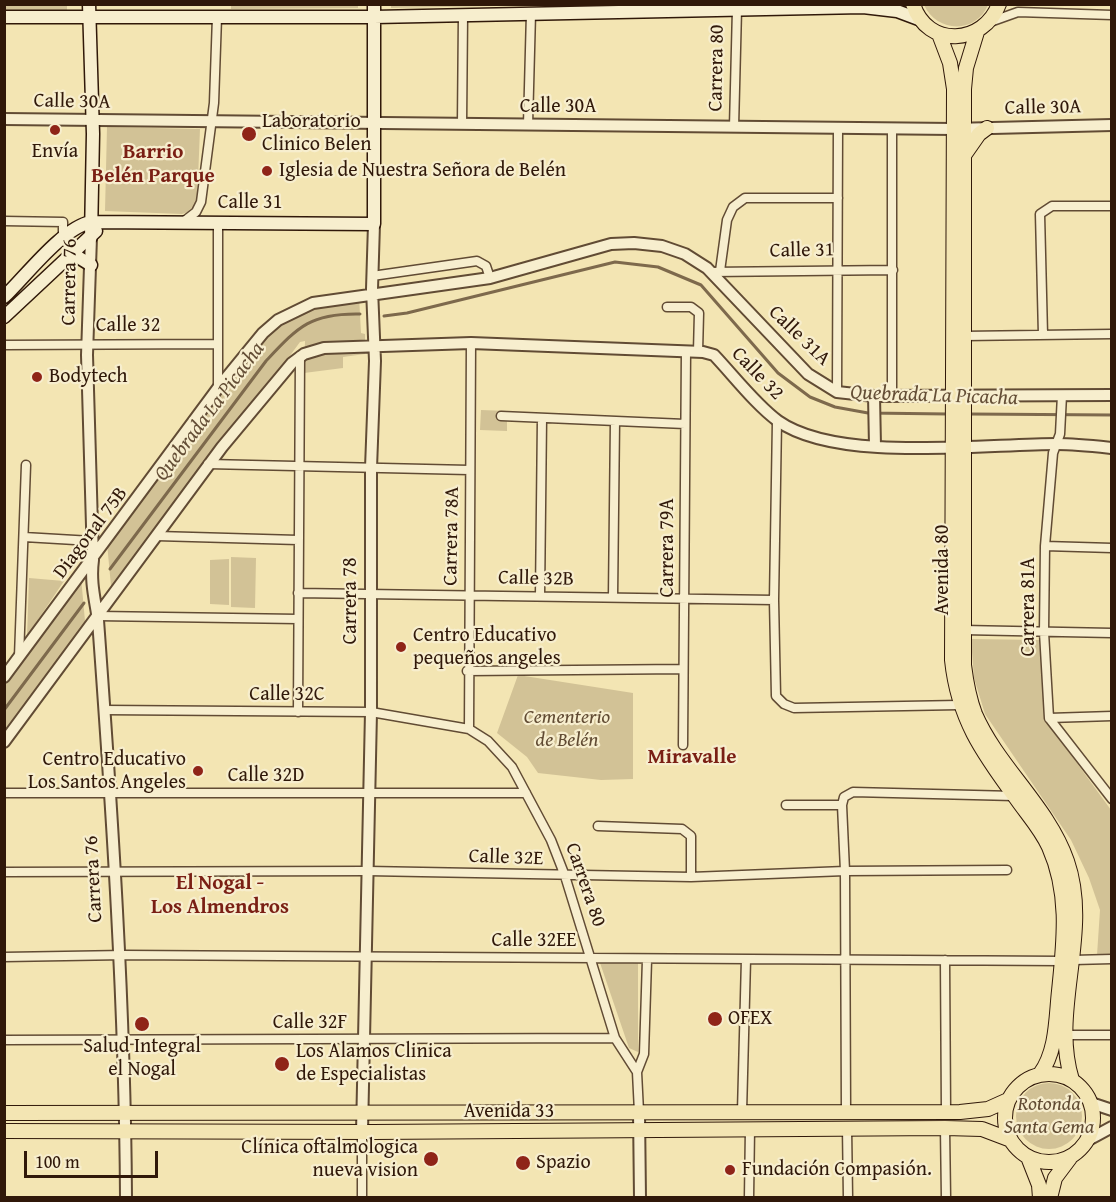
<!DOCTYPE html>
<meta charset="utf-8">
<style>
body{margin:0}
#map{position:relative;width:1116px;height:1202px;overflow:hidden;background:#f3e5b3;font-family:"Gentium Book Plus",serif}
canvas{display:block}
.frame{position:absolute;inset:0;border:6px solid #301809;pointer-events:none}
.scale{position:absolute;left:24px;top:1151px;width:134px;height:27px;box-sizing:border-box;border:3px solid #301809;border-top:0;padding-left:8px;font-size:18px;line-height:21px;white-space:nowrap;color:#301809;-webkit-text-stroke:4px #f7eece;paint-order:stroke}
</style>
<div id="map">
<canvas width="1116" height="1202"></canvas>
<div class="frame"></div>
<div class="scale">100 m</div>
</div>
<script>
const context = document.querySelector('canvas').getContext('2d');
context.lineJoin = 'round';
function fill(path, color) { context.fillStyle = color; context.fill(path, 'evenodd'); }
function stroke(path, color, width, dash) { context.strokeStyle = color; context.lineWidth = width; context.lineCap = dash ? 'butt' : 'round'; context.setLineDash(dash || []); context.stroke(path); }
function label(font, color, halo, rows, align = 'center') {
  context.font = font + ' "Gentium Book Plus",serif'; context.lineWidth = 4.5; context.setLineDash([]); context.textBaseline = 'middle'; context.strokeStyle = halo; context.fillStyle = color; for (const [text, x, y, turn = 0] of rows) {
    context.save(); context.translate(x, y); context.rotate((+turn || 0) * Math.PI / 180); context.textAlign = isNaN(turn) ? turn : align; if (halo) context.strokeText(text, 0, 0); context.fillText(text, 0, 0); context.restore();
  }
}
fill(new Path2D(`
 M358,5V8L231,9V4Z
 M391,5V4L551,5L391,8Z
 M924,5V4L988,5C976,34 937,33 924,5Z
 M4,6H67V10H5Z
 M107,127L200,129L197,204L191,211L182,214L105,211Z
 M359,296L361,333L365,334V354L343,357V368L304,373L305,341L300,342L112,597L107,543L263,334L298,309Z
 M481,410L507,411V431L480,430Z
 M231,557L256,558L255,608L231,607Z
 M229,559V605L210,604V560Z
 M81,577L86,632L5,742V677Z
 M29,578L64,581L27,636Z
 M971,639L1039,640L1047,722L1111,810V955H1097L1100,910L1089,878L1071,840L985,714L974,678Z
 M518,675L633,693V779L601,780L538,773L527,757L497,733Z
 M598,957L638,961V1052L629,1048Z
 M1016 1116a33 33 0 1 1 66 0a33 33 0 1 1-66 0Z`), '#d2c296');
stroke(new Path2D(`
 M384,316L407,313L615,262L658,267L701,285L778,373L810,397L835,407L868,413L948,414
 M969,414L1112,415
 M110,569L266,361C298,327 310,313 360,314
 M4,710L84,603`), '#7d694c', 3);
const minor = new Path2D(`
 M990,22L1018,12L1112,15
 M462,124L463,15
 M528,125L531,13
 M734,127L737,9
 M892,129V396
 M4,221L63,222V239
 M183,222L196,212L201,202L214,103L217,17
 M720,271L727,220L733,207L745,198H838
 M711,272L893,270
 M372,276L477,261L486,266L490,278
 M667,307H691L699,313L698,352
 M1043,335L1040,214L1052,206H1112
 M964,336L1112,334
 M4,345L217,344
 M218,388V223
 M837,392L838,128
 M1062,395L1060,434L1053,453L1045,546L1044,632L1049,718L1112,799
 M501,416L685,424
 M777,421L774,600L776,696L784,704L794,708L959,705
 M208,464L469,470
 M157,536L298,540
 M24,537L92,541
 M1045,546L1112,548
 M298,593L774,600
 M540,596L542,418
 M613,597L615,421
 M98,616L298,619
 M963,630L1112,633
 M19,657L26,465
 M467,671L683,669
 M104,710L371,712L469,729L488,741L512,767L551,840L565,876L615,1038L637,1072L639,1112
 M298,712L300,356
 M1049,718L1112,716
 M469,729L471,343
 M683,745L686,351
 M4,793H526
 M786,805H842
 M598,826L682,829L691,836V877
 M4,872L368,871L691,877L845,871L1007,870
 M4,957L125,955L1062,961
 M945,960L946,1112
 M1073,960L1112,959
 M1066,1035H1112
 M4,1040L615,1038
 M637,1072L644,1054L647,960
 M742,1112L746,959
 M846,1112L845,871L842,805L844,797L853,792L1014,796
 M847,1127L848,1198
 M945,1128L946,1198
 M362,1198V1132
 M749,1198L750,1128`);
const tertiary = new Path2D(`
 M4,119L953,129L1112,125
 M91,237L87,355L93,560C90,582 95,599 98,620C112,812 125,1005 126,1198
 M874,396L875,446
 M4,677L218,388L263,333L278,320L313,303L490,278L611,244L634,243L662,246L685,254L707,268L808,374L837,392L874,396L1112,395
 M4,742L222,447L292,363L304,354L324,348L471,343L703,352L714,355C733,375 756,405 778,421C837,463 983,444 1057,444C1075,444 1093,446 1112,448
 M1091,1103L1112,1110
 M639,1112L640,1198
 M362,1132L371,712V468L375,361L372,289L374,224
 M1088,1140L1112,1127`);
const secondary = new Path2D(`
 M89,4L93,134L91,237
 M4,17H374L863,7L897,11L921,20
 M68,258L78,257L91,265
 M4,297C26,276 62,228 91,222L374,224V4
 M4,317L96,231`);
const primary = new Path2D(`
 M913,4C927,49 984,45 999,4
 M977,32L966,68L964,89V665C966,681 969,698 975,714C998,767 1048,806 1067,861C1092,933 1050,1010 1072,1080
 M939,34L950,63L954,89L952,660C958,718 982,752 1016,798C1027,814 1041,829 1049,847C1070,894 1064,941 1059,991C1056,1018 1057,1051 1040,1074
 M965,154L979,134L987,128
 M1005 1118a44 44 0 1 1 88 0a44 44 0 1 1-88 0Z
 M4,1113L960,1112L988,1109L1008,1100
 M4,1131L373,1132L945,1128L982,1129L1011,1140
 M1028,1157L1039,1185L1040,1198
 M1050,1198L1055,1178L1070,1158`);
stroke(minor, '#614b34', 11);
stroke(tertiary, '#614b34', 14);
stroke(secondary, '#301809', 15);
stroke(primary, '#301809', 16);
stroke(minor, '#f7eece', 8);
stroke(tertiary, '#f7eece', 10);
stroke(secondary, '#f7eece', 12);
stroke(primary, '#f3e5b3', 14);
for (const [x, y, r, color] of [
 [55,130,6,"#8f2418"],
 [249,134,8,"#8f2418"],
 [267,171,6,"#8f2418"],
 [37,377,6,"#8f2418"],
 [401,647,6,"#8f2418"],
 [198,771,6,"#8f2418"],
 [715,1019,8,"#8f2418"],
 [142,1024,8,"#8f2418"],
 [282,1064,8,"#8f2418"],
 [431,1159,8,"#8f2418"],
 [523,1163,8,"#8f2418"],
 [730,1170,6,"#8f2418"]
]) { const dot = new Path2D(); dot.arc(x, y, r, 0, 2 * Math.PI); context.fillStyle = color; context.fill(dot); stroke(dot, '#f7eece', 2); }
label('20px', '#301809', '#f7eece', [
 ["Carrera 80",717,68,-89],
 ["Calle 30A",72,102,1],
 ["Calle 30A",558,107],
 ["Calle 30A",1043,108,-1],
 ["Calle 31",250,203],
 ["Calle 31",802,251,-1],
 ["Carrera 76",70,282,-89],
 ["Calle 32",128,326],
 ["Calle 31A",799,336,44],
 ["Calle 32",757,374,46],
 ["Diagonal 75B",91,533,-53],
 ["Carrera 78A",452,536,-89],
 ["Carrera 79A",668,548,-90],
 ["Avenida 80",943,570,-90],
 ["Calle 32B",536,579,1],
 ["Carrera 78",351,601,-90],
 ["Carrera 81A",1029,607,-90],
 ["Calle 32C",287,695],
 ["Calle 32D",266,776],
 ["Calle 32E",506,858,2],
 ["Carrera 76",94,879,-93],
 ["Carrera 80",585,885,71],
 ["Calle 32EE",534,941],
 ["Calle 32F",310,1023],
 ["Avenida 33",509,1112]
]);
label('20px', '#301809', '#f7eece', [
 ["Laboratorio",262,122],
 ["Clinico Belen",262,145],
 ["Envía",55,152,"center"],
 ["Iglesia de Nuestra Señora de Belén",279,171],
 ["Bodytech",49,377],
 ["Centro Educativo",413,636],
 ["pequeños angeles",413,659],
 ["Centro Educativo",186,760,"right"],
 ["Los Santos Angeles",186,783,"right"],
 ["OFEX",728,1019],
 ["Salud Integral",142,1047,"center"],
 ["el Nogal",142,1070,"center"],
 ["Los Alamos Clinica",296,1052],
 ["de Especialistas",296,1075],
 ["Clínica oftalmologica",418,1148,"right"],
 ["nueva vision",418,1171,"right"],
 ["Spazio",536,1163],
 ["Fundación Compasión.",742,1170]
], 'left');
label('italic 20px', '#614b33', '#f7eece', [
 ["Cementerio",567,718],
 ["de Belén",567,741],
 ["Rotonda",1049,1105],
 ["Santa Gema",1049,1128]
]);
label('bold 21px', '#7a1f14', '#f7eece', [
 ["Barrio",153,153],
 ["Belén Parque",153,177],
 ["Miravalle",692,758],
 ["El Nogal -",220,884],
 ["Los Almendros",220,908]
]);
label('italic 21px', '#644e36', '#f7eece', [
 ["Quebrada La Picacha",934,396,2],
 ["Quebrada La Picacha",210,412,-53]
]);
</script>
